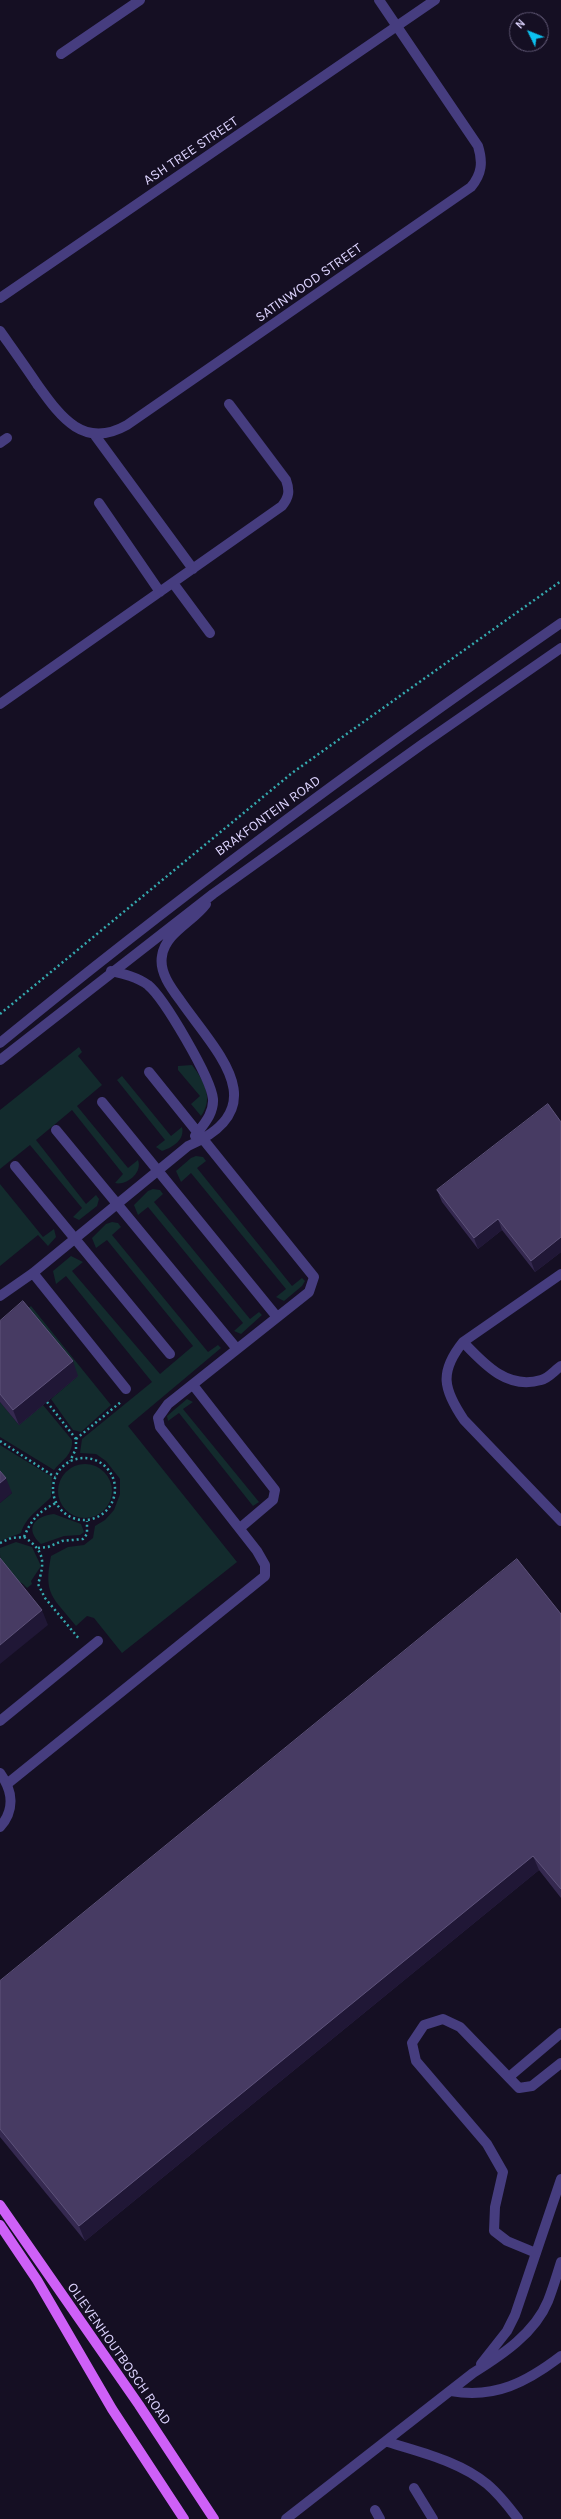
<!DOCTYPE html>
<style>
body{margin:0}
#map{position:relative;width:561px;height:2519px;overflow:hidden;background:#150f23;font-family:Karla,sans-serif}
canvas{display:block}
.north{position:absolute;left:509px;top:12px;width:40px;height:40px;box-sizing:border-box;background:#150f23;border:1px solid #655d7a;border-radius:50%;rotate:313deg;font-size:11px;font-weight:700;line-height:16px;text-align:center;color:#dcd3fd}
.north::after{content:'';display:block;margin:auto;width:14px;height:18px;background:#0cc2f0;clip-path:polygon(50% 0,100% 100%,50% 72%,0 100%)}
</style>
<div id="map">
<canvas width="561" height="2519"></canvas>
<div class="north">N</div>
</div>
<script>
const context = document.querySelector('canvas').getContext('2d');
context.lineJoin = 'round';
function fill(path, color) { context.fillStyle = color; context.fill(path, 'evenodd'); }
function stroke(path, color, width, dash) { context.strokeStyle = color; context.lineWidth = width; context.lineCap = dash ? 'butt' : 'round'; context.setLineDash(dash || []); context.stroke(path); }
function label(font, color, halo, rows, align = 'center') {
  context.font = font + ' Karla,sans-serif'; context.lineWidth = 3; context.setLineDash([]); context.textBaseline = 'middle'; context.strokeStyle = halo; context.fillStyle = color; for (const [text, x, y, turn = 0] of rows) {
    context.save(); context.translate(x, y); context.rotate((+turn || 0) * Math.PI / 180); context.textAlign = isNaN(turn) ? turn : align; if (halo) context.strokeText(text, 0, 0); context.fillText(text, 0, 0); context.restore();
  }
}
fill(new Path2D(`
 M79,1047L82,1052L78,1056L102,1085L77,1106L128,1168L138,1160C143,1173 126,1186 115,1183L123,1174L72,1110L36,1140L86,1204L96,1195L99,1199L97,1206L79,1220L73,1217L82,1208L30,1145L0,1169V1110Z
 M192,1065C204,1081 214,1098 201,1116L191,1104L200,1096L178,1070V1066Z
 M122,1076L171,1136L182,1127C185,1140 173,1147 162,1151L156,1147L165,1140L117,1080Z
 M196,1156L203,1157L206,1161L197,1168L292,1286L302,1278L305,1281L302,1286L284,1301L276,1297L286,1289L191,1173L181,1182L176,1171L191,1158Z
 M0,1184L43,1237L54,1229L56,1237L48,1246L38,1235L0,1266Z
 M153,1189L160,1190L163,1194L154,1202L250,1319L259,1312L262,1315L241,1334L234,1331L243,1323L148,1207L138,1215L134,1205L148,1191Z
 M112,1222L118,1223L121,1227L112,1235L208,1352L218,1345L221,1348L128,1426L237,1562L122,1653L94,1618L87,1616L76,1626C53,1597 43,1595 51,1556L68,1547L84,1545L93,1538L95,1526L105,1520L114,1510L120,1494V1479L106,1461L96,1454L80,1453L82,1439L152,1382L66,1276L56,1284L53,1271L71,1256L83,1262L72,1271L160,1374L193,1346L107,1240L96,1248L92,1238L106,1224Z
 M31,1306L111,1405L81,1432L73,1430L51,1399L78,1376L0,1331Z
 M187,1399L193,1402L183,1409L259,1502L253,1506L179,1413L168,1421L167,1416Z
 M0,1402L19,1425L43,1405L72,1440C73,1455 62,1460 54,1470L0,1437Z
 M0,1445L52,1477L51,1497C40,1509 26,1516 21,1533L0,1541V1503L12,1493L0,1479Z
 M58 1491a27 27 0 1 1 54 0a27 27 0 1 1-54 0Z
 M54,1514L81,1524L84,1532L80,1535L64,1536L41,1544C24,1529 34,1516 54,1514Z
 M16,1542L32,1547L41,1566L31,1581L32,1584L27,1588C21,1581 18,1582 11,1579C0,1573 0,1559 0,1548Z`), '#132b2d');
stroke(new Path2D(`
 M0,1014L292,773L561,581
 M47,1402L76,1439V1449L70,1461
 M76,1439L122,1401
 M0,1441L55,1477
 M53 1489a31 31 0 1 1 62 0a31 31 0 1 1-62 0Z
 M24,1537C31,1520 39,1511 56,1503
 M0,1543L11,1538L24,1537C45,1551 45,1562 38,1584L45,1598L80,1640
 M38,1548L48,1547L62,1541L83,1539L87,1534V1521`), '#35aaaf', 2.5, [2, 3]);
stroke(new Path2D(`
 M61,54L140,0
 M0,298L435,0
 M0,331C12,348 25,366 37,384C60,416 83,450 127,425L471,187C482,174 483,162 478,146L379,0
 M94,434L193,569
 M0,443L7,438
 M99,503L160,592
 M173,583L210,633
 M0,704L282,506C289,497 290,491 286,480L229,404
 M111,971C124,974 137,977 148,985C164,998 211,1078 213,1099C214,1114 203,1125 195,1136
 M0,1043C181,894 369,756 561,623
 M0,1060L213,894L424,743L561,648
 M102,1102L277,1317
 M56,1130L237,1349
 M15,1166L170,1354
 M33,1273L126,1389
 M561,1274L463,1342C439,1372 443,1389 464,1420L561,1521
 M0,1296L33,1273L188,1146C277,1107 216,1052 180,1000C171,988 159,972 162,956C165,933 193,922 206,904
 M463,1342C484,1364 507,1390 541,1380C548,1379 555,1370 561,1366
 M193,1385L275,1490L273,1500L240,1528
 M0,1721L98,1641
 M0,1773C13,1791 15,1810 0,1827
 M7,1784L265,1576V1565L257,1551L160,1427L158,1418L168,1404L309,1292L314,1277L149,1072
 M509,2077L561,2033
 M536,2253L507,2241L494,2231L495,2207L503,2172L487,2144L416,2061L412,2043L424,2025L443,2019L460,2027L519,2088L532,2086L561,2063
 M481,2364L507,2331L515,2315L561,2179
 M451,2391C495,2399 527,2382 561,2356
 M388,2442C422,2453 459,2461 487,2484C499,2494 509,2507 518,2519
 M414,2488L433,2519
 M375,2510L380,2519
 M286,2519L473,2373C502,2355 535,2333 548,2301C553,2288 557,2275 561,2262`), '#463d7f', 10);
stroke(new Path2D(`
 M0,2205L139,2405L214,2519
 M0,2225L37,2280L112,2409L184,2519`), '#ce60f7', 10);
fill(new Path2D(`
 M561,1122V1252L535,1272L502,1230L478,1249L442,1202L437,1190Z
 M0,1321L78,1376L19,1425L0,1402Z
 M561,1614V1898L539,1870L85,2241L0,2137V1981Z`), '#352950');
fill(new Path2D(`
 M498,1219L502,1230L478,1249L474,1238Z
 M561,1237V1252L535,1272L531,1261Z
 M73,1361L78,1376L19,1425L13,1410Z
 M6,1478L12,1493L0,1503V1483Z
 M42,1610L48,1625L0,1664V1645Z
 M533,1856L539,1870L85,2241L79,2226Z`), '#201736');
const building = new Path2D(`
 M548,1104L561,1122V1237L531,1261L498,1219L474,1238L437,1190Z
 M23,1301L73,1361L13,1410L0,1394V1321Z
 M0,1471L6,1478L0,1483Z
 M0,1558L42,1610L0,1645Z
 M517,1559L561,1614V1889L533,1856L79,2226L0,2129V1981Z`);
fill(building, '#473b63');
stroke(building, '#5e537b', 1);
label('14px', '#dcd3fd', '#150f23', [
 ["ASH TREE STREET",191,151,-34],
 ["SATINWOOD STREET",309,283,-35],
 ["BRAKFONTEIN ROAD",268,816,-36],
 ["OLIEVENHOUTBOSCH ROAD",119,2354,55]
]);
</script>
